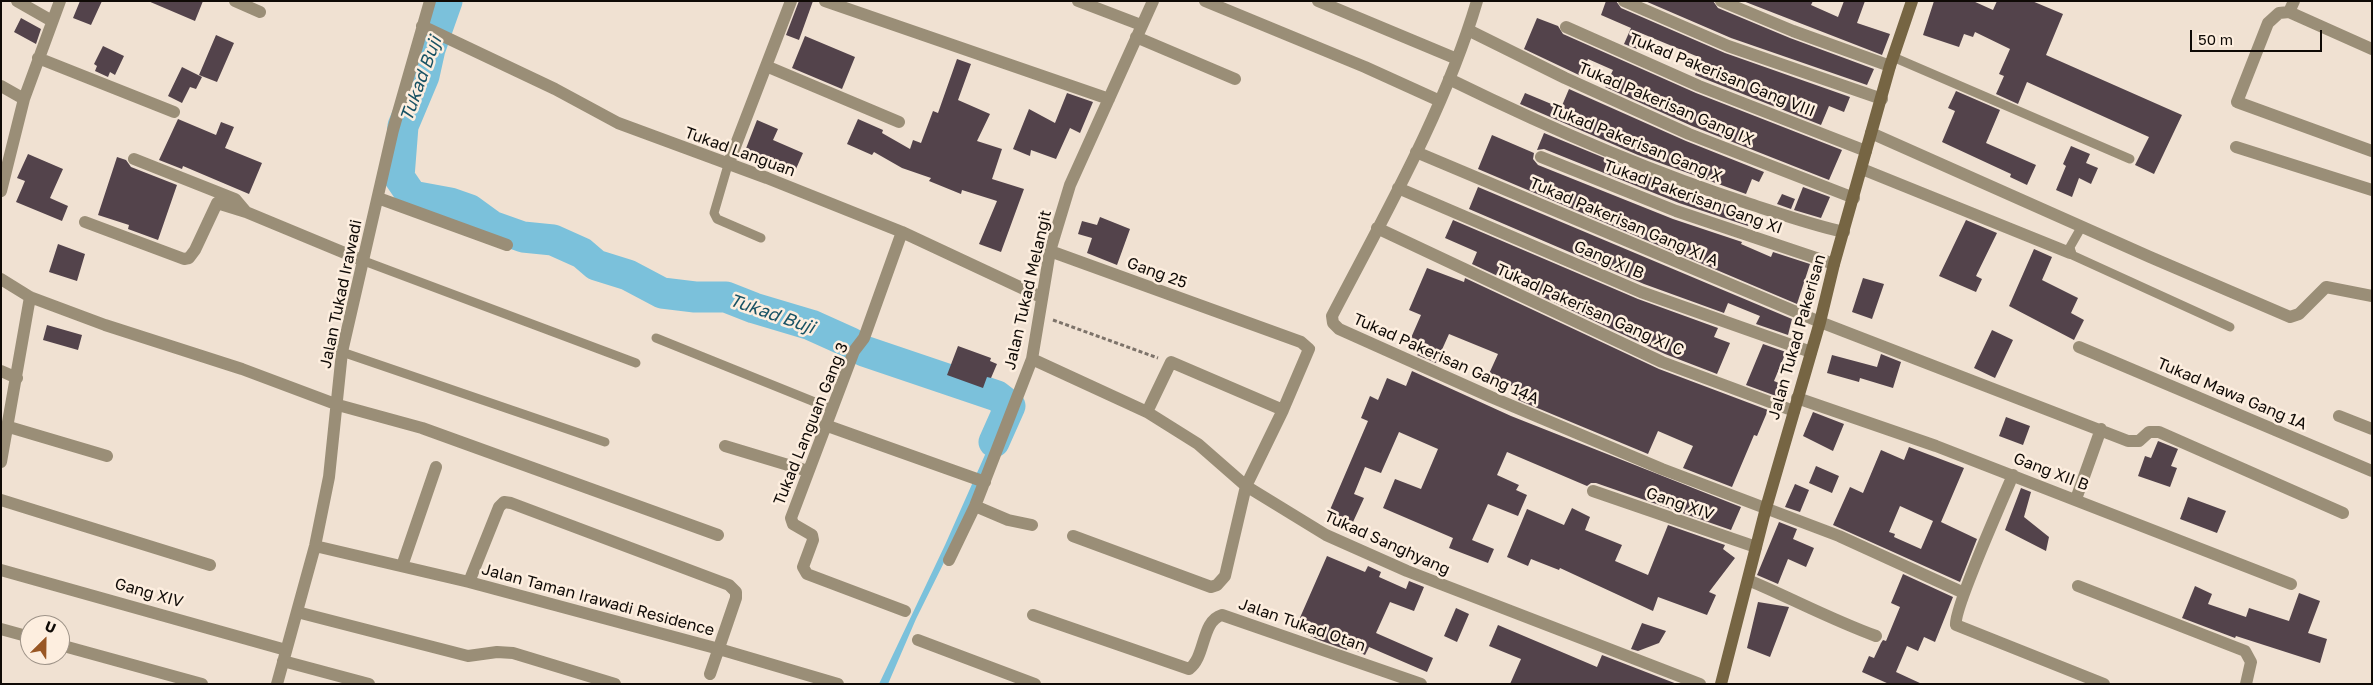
<!DOCTYPE html>
<style>
body{margin:0}
#map{position:relative;width:2373px;height:685px;overflow:hidden;background:#f0e1d2;font-family:"Golos Text",sans-serif}
canvas{display:block}
.frame{position:absolute;inset:0;border:2px solid #0f0a06;pointer-events:none}
.north{position:absolute;left:20px;top:615px;width:50px;height:50px;box-sizing:border-box;background:#fdeedf;border:1px solid #9e9388;border-radius:50%;rotate:23deg;font-size:14px;font-weight:700;line-height:20px;text-align:center;color:#0f0a06}
.north::after{content:'';display:block;margin:auto;width:18px;height:22px;background:#995724;clip-path:polygon(50% 0,100% 100%,50% 72%,0 100%)}
.scale{position:absolute;left:2190px;top:30px;width:132px;height:22px;box-sizing:border-box;border:2px solid #0f0a06;border-top:0;padding-left:6px;font-size:15px;line-height:18px;white-space:nowrap;color:#0f0a06;-webkit-text-stroke:4px #fdeedf;paint-order:stroke}
</style>
<div id="map">
<canvas width="2373" height="685"></canvas>
<div class="frame"></div>
<div class="north">U</div>
<div class="scale">50 m</div>
</div>
<script>
const context = document.querySelector('canvas').getContext('2d');
context.lineJoin = 'round';
function fill(path, color) { context.fillStyle = color; context.fill(path, 'evenodd'); }
function stroke(path, color, width, dash) { context.strokeStyle = color; context.lineWidth = width; context.lineCap = dash ? 'butt' : 'round'; context.setLineDash(dash || []); context.stroke(path); }
function label(font, color, halo, rows, align = 'center') {
  context.font = font + ' "Golos Text",sans-serif'; context.lineWidth = 5; context.setLineDash([]); context.textBaseline = 'middle'; context.strokeStyle = halo; context.fillStyle = color; for (const [text, x, y, turn = 0] of rows) {
    context.save(); context.translate(x, y); context.rotate((+turn || 0) * Math.PI / 180); context.textAlign = isNaN(turn) ? turn : align; if (halo) context.strokeText(text, 0, 0); context.fillText(text, 0, 0); context.restore();
  }
}
fill(new Path2D(`
 M1012,394L965,520L916,619L888,684H879L945,545Z`), '#7bc1db');
stroke(new Path2D(`
 M447,1L430,49L424,76L403,126L399,177L412,196L450,203L470,210L492,226L523,237L553,240L582,253L596,265L628,275L662,293L695,297H726L754,308L811,325L851,343L864,351L997,396L1010,406L994,442`), '#7bc1db', 31);
fill(new Path2D(`
 M80,1H102L91,25L73,18Z
 M148,1H203L195,21Z
 M799,1H813L799,40L786,35Z
 M1606,1H1616L1621,8L1725,53L1850,97L1844,112L1829,106L1821,125L1695,75L1701,58L1643,34L1637,49L1624,44L1631,28L1601,15Z
 M1645,1H1713L1718,8L1790,38L1874,69L1867,85L1731,38Z
 M1743,1H1813L1811,5L1838,17L1844,1H1865L1857,23L1890,34L1882,55Z
 M1934,1H1973L1993,10L1997,1H2032L2063,14L2046,55L2182,115L2154,174L2135,165L2149,137L2027,82L2018,104L1996,94L2004,76L1999,74L2010,49L1975,32L1973,37L1964,34L1959,47L1923,35Z
 M21,18L41,29L36,44L14,32Z
 M1537,18L1558,26L1563,34L1696,93L1842,150L1829,180L1692,126L1605,87L1613,70L1588,59L1581,76L1524,49Z
 M216,35L234,43L217,82L199,75Z
 M805,36L855,57L842,89L792,68Z
 M103,46L124,56L115,75L110,72L108,77L95,71L97,66L94,64Z
 M957,59L971,64L958,100L990,114L977,141L1002,149L992,179L1024,189L1001,252L979,244L997,201L962,190L961,194L929,181L931,178L902,168L874,152L872,155L847,144L858,119L883,130L882,133L910,149L913,140L921,143L933,111L938,113Z
 M182,67L202,77L196,89L190,87L182,103L168,96Z
 M1569,89L1686,141L1764,172L1759,182L1752,179L1746,194L1638,155L1520,104L1525,93L1561,108Z
 M1956,91L2000,110L1986,143L2036,165L2027,185L2010,177L2011,174L1942,142L1955,111L1948,108Z
 M1067,93L1093,102L1080,133L1070,128L1056,159L1031,150L1030,156L1013,149L1029,109L1055,123Z
 M178,119L216,135L221,122L234,127L225,148L262,163L249,194L183,166L182,169L159,160Z
 M757,120L778,129L773,140L803,153L792,178L766,167L769,161L745,151Z
 M1544,133L1670,185L1753,214L1748,226L1679,203L1544,149L1537,150Z
 M1492,135L1534,153L1533,159L1538,165L1673,219L1742,242L1741,244L1771,257L1773,252L1810,264L1797,304L1478,169Z
 M2071,146L2090,154L2086,163L2098,168L2091,184L2079,178L2072,197L2056,190L2066,166L2063,164Z
 M28,154L63,169L50,198L68,206L62,221L16,202L25,181L17,178Z
 M117,157L126,160L131,167L177,185L158,240L128,229L129,225L98,215Z
 M1478,187L1792,319L1788,335L1756,324L1760,316L1728,303L1724,313L1644,284L1469,209Z
 M1803,187L1830,197L1821,218L1794,210Z
 M1782,194L1795,199L1791,209L1777,204Z
 M1100,217L1130,229L1117,265L1087,253L1092,238L1078,234L1082,221L1097,225Z
 M1453,220L1638,299L1718,328L1714,337L1730,343L1717,374L1665,354L1472,264L1477,252L1445,238Z
 M1966,220L1997,233L1976,276L1982,279L1976,292L1939,276Z
 M58,244L85,254L77,281L49,272Z
 M2034,249L2052,257L2042,280L2078,298L2071,313L2084,320L2074,340L2009,306Z
 M1427,268L1464,282L1465,278L1659,369L1768,410L1757,436L1754,435L1732,487L1683,468L1693,446L1658,431L1648,454L1518,400L1522,390L1488,376L1498,354L1449,334L1436,363L1417,355L1418,352L1407,347L1421,315L1409,310Z
 M1863,278L1884,284L1872,319L1852,312Z
 M47,325L82,335L78,350L43,340Z
 M1992,330L2013,340L1995,378L1974,368Z
 M1763,344L1786,352L1774,381L1781,384L1776,396L1746,385Z
 M958,346L991,358L990,361L997,364L991,378L987,377L983,388L947,375Z
 M1881,354L1901,362L1893,388L1860,378L1859,382L1827,373L1832,355L1877,367Z
 M1412,371L1511,416L1741,507L1731,530L1596,483H1591L1587,486L1507,452L1497,475L1519,485L1516,490L1527,495L1518,516L1488,504L1472,540L1494,549L1488,563L1449,548L1453,538L1383,508L1395,479L1421,489L1438,449L1399,432L1381,473L1365,467L1354,494L1364,498L1353,522L1326,519L1368,421L1361,418L1370,396L1378,400L1387,378L1406,386Z
 M1813,412L1844,424L1833,451L1803,436Z
 M2006,417L2030,426L2023,445L1999,436Z
 M2158,441L2178,449L2171,466L2177,468L2170,487L2138,476L2145,456L2151,458Z
 M1909,447L1964,468L1941,522L1977,539L1960,582L1833,525L1850,487L1863,493L1881,450L1904,460ZM1900,506L1933,521L1921,549L1894,537L1895,534L1889,532Z
 M1816,466L1839,476L1832,493L1809,483Z
 M1795,484L1809,490L1800,512L1785,507Z
 M2021,488L2031,492L2024,517L2049,537L2046,551L2005,530Z
 M2188,497L2226,511L2217,533L2180,519Z
 M1572,508L1590,517L1585,530L1622,545L1615,561L1648,575L1668,525L1725,545L1723,549L1735,558L1709,592L1716,595L1707,615L1658,597L1653,611L1560,568L1559,570L1531,559L1528,566L1507,557L1527,509L1564,525Z
 M1779,522L1797,529L1793,539L1814,548L1806,567L1788,559L1778,584L1757,575Z
 M1327,556L1365,572L1368,566L1381,572L1379,577L1406,589L1409,581L1424,587L1414,611L1390,602L1376,633L1433,658L1427,672L1369,647L1365,655L1348,647L1347,650L1319,640L1295,629Z
 M1903,574L1953,597L1935,642L1924,637L1918,651L1907,646L1896,672L1922,684H1889L1862,672L1869,656L1874,658L1881,643L1883,640L1886,641L1900,607L1891,603Z
 M2195,586L2212,594L2208,604L2246,617L2249,608L2289,621L2299,593L2320,601L2308,633L2327,639L2320,663L2236,636L2235,638L2182,618Z
 M1758,602L1789,607L1770,657L1747,648Z
 M1456,608L1469,614L1457,642L1444,636Z
 M1642,623L1666,631L1659,643L1638,651L1631,649Z
 M1498,625L1597,667L1602,655L1677,684H1510L1521,659L1489,646Z`), '#53434b');
stroke(new Path2D(`
 M1053,320L1158,358`), '#7d736a', 3, [4, 2.5]);
stroke(new Path2D(`
 M1893,57L2130,159
 M728,165L714,213L717,219L761,238
 M2082,226L2070,247L2072,255L2230,327
 M364,261L636,363
 M656,338L832,409
 M342,352L605,442`), '#9a8e77', 9);
stroke(new Path2D(`
 M17,1L52,21
 M235,1L260,12
 M825,1L1109,99
 M1078,1L1141,25
 M1205,1L1365,67L1440,101
 M1318,1L1457,59
 M1477,1C1444,112 1385,214 1332,316L1333,323L1339,329L1491,397L1662,469L1839,536L1964,593
 M1624,1L1728,46L1882,99
 M1721,1L1793,31L1890,66
 M2294,1L2289,12L2279,13L2268,23L2237,102L2372,151
 M2289,12L2372,49
 M422,26L555,89L618,123L767,178L902,232L1041,297
 M1566,27L1699,86L1866,151
 M1468,30L1565,78L1689,134L1854,198
 M1136,37L1235,79
 M38,58L174,112
 M766,66L899,122
 M1449,79C1547,127 1646,171 1750,204C1781,214 1812,225 1844,232
 M1,86L24,99
 M1871,133L2150,257L2290,317L2299,314L2326,287L2372,296
 M2236,147L2372,190
 M1416,152L1820,322L2128,441H2139L2149,432H2159L2343,513
 M1541,157L1676,211L1834,264
 M134,159L235,199L246,212
 M728,165L791,1
 M1862,169L2070,253
 M1398,188L1641,292L1811,352
 M1,191L24,99L60,1
 M378,198L507,245
 M85,222L184,259L189,258L195,250L217,203L246,212L364,261
 M1377,228L1662,362L1794,411
 M902,232L864,338L854,351L791,518L793,524L812,535L813,540L803,567L807,574L905,611
 M1050,251L1301,342L1309,349L1283,410L1246,486L1225,576L1217,585L1211,587L1073,536
 M1,279L30,297L105,325L242,369L338,405L422,428L718,535
 M2079,347L2372,471
 M1032,359L1147,412L1198,444L1246,486L1326,535L1407,571L1700,684
 M1,371L17,378
 M1797,398L1936,446L2291,584
 M1147,412L1171,362L1283,410
 M2339,416L2372,429
 M825,425L985,482
 M9,427L107,456
 M725,446L808,471
 M1,462L30,297
 M2013,475C2004,496 1953,611 1956,625L2104,684
 M1593,491L1756,547
 M2076,499L2101,429
 M1,500L210,565
 M975,506L1008,520L1032,525
 M315,546L469,582L719,649L838,684
 M949,560L975,506L1032,359L1050,251L1070,185L1153,1
 M402,566L436,467
 M1,570L286,650
 M1748,580C1791,598 1832,620 1876,636
 M469,582L499,507L504,502L511,503L729,585L736,592V598L710,674
 M2078,586L2245,651L2251,662L2246,684
 M297,612L468,656L497,652L513,653L615,684
 M1033,615L1189,669C1206,657 1201,621 1222,615L1421,684
 M1,629L30,637
 M918,640L1035,684
 M60,645L202,684
 M283,661L369,684
 M277,684L315,546L329,477L342,352L393,130L430,1`), '#9a8e77', 12);
stroke(new Path2D(`
 M1721,684L1766,508L1820,322L1834,264L1890,66L1912,1`), '#766543', 12);
label('16px', '#0f0a06', '#fdeedf', [
 ["Tukad Pakerisan Gang VIII",1722,75,22],
 ["Tukad Pakerisan Gang IX",1666,104,23],
 ["Tukad Pakerisan Gang X",1636,143,22],
 ["Tukad Languan",740,152,20],
 ["Tukad Pakerisan Gang XI",1693,197,20],
 ["Tukad Pakerisan Gang XI A",1624,222,23],
 ["Gang XI B",1609,260,23],
 ["Gang 25",1157,273,20],
 ["Jalan Tukad Melangit",1028,290,-77],
 ["Jalan Tukad Irawadi",341,294,-78],
 ["Tukad Pakerisan Gang XI C",1590,310,24],
 ["Jalan Tukad Pakerisan",1797,337,-74],
 ["Tukad Pakerisan Gang 14A",1446,359,24],
 ["Tukad Mawa Gang 1A",2232,394,23],
 ["Tukad Languan Gang 3",811,424,-68],
 ["Gang XII B",2051,472,21],
 ["Gang XIV",1680,504,19],
 ["Tukad Sanghyang",1387,543,24],
 ["Gang XIV",149,593,16],
 ["Jalan Taman Irawadi Residence",598,600,15],
 ["Jalan Tukad Otan",1302,625,19]
]);
label('italic 18px', '#185264', '#fdeedf', [
 ["Tukad Buji",421,79,-70],
 ["Tukad Buji",772,314,19]
]);
</script>
